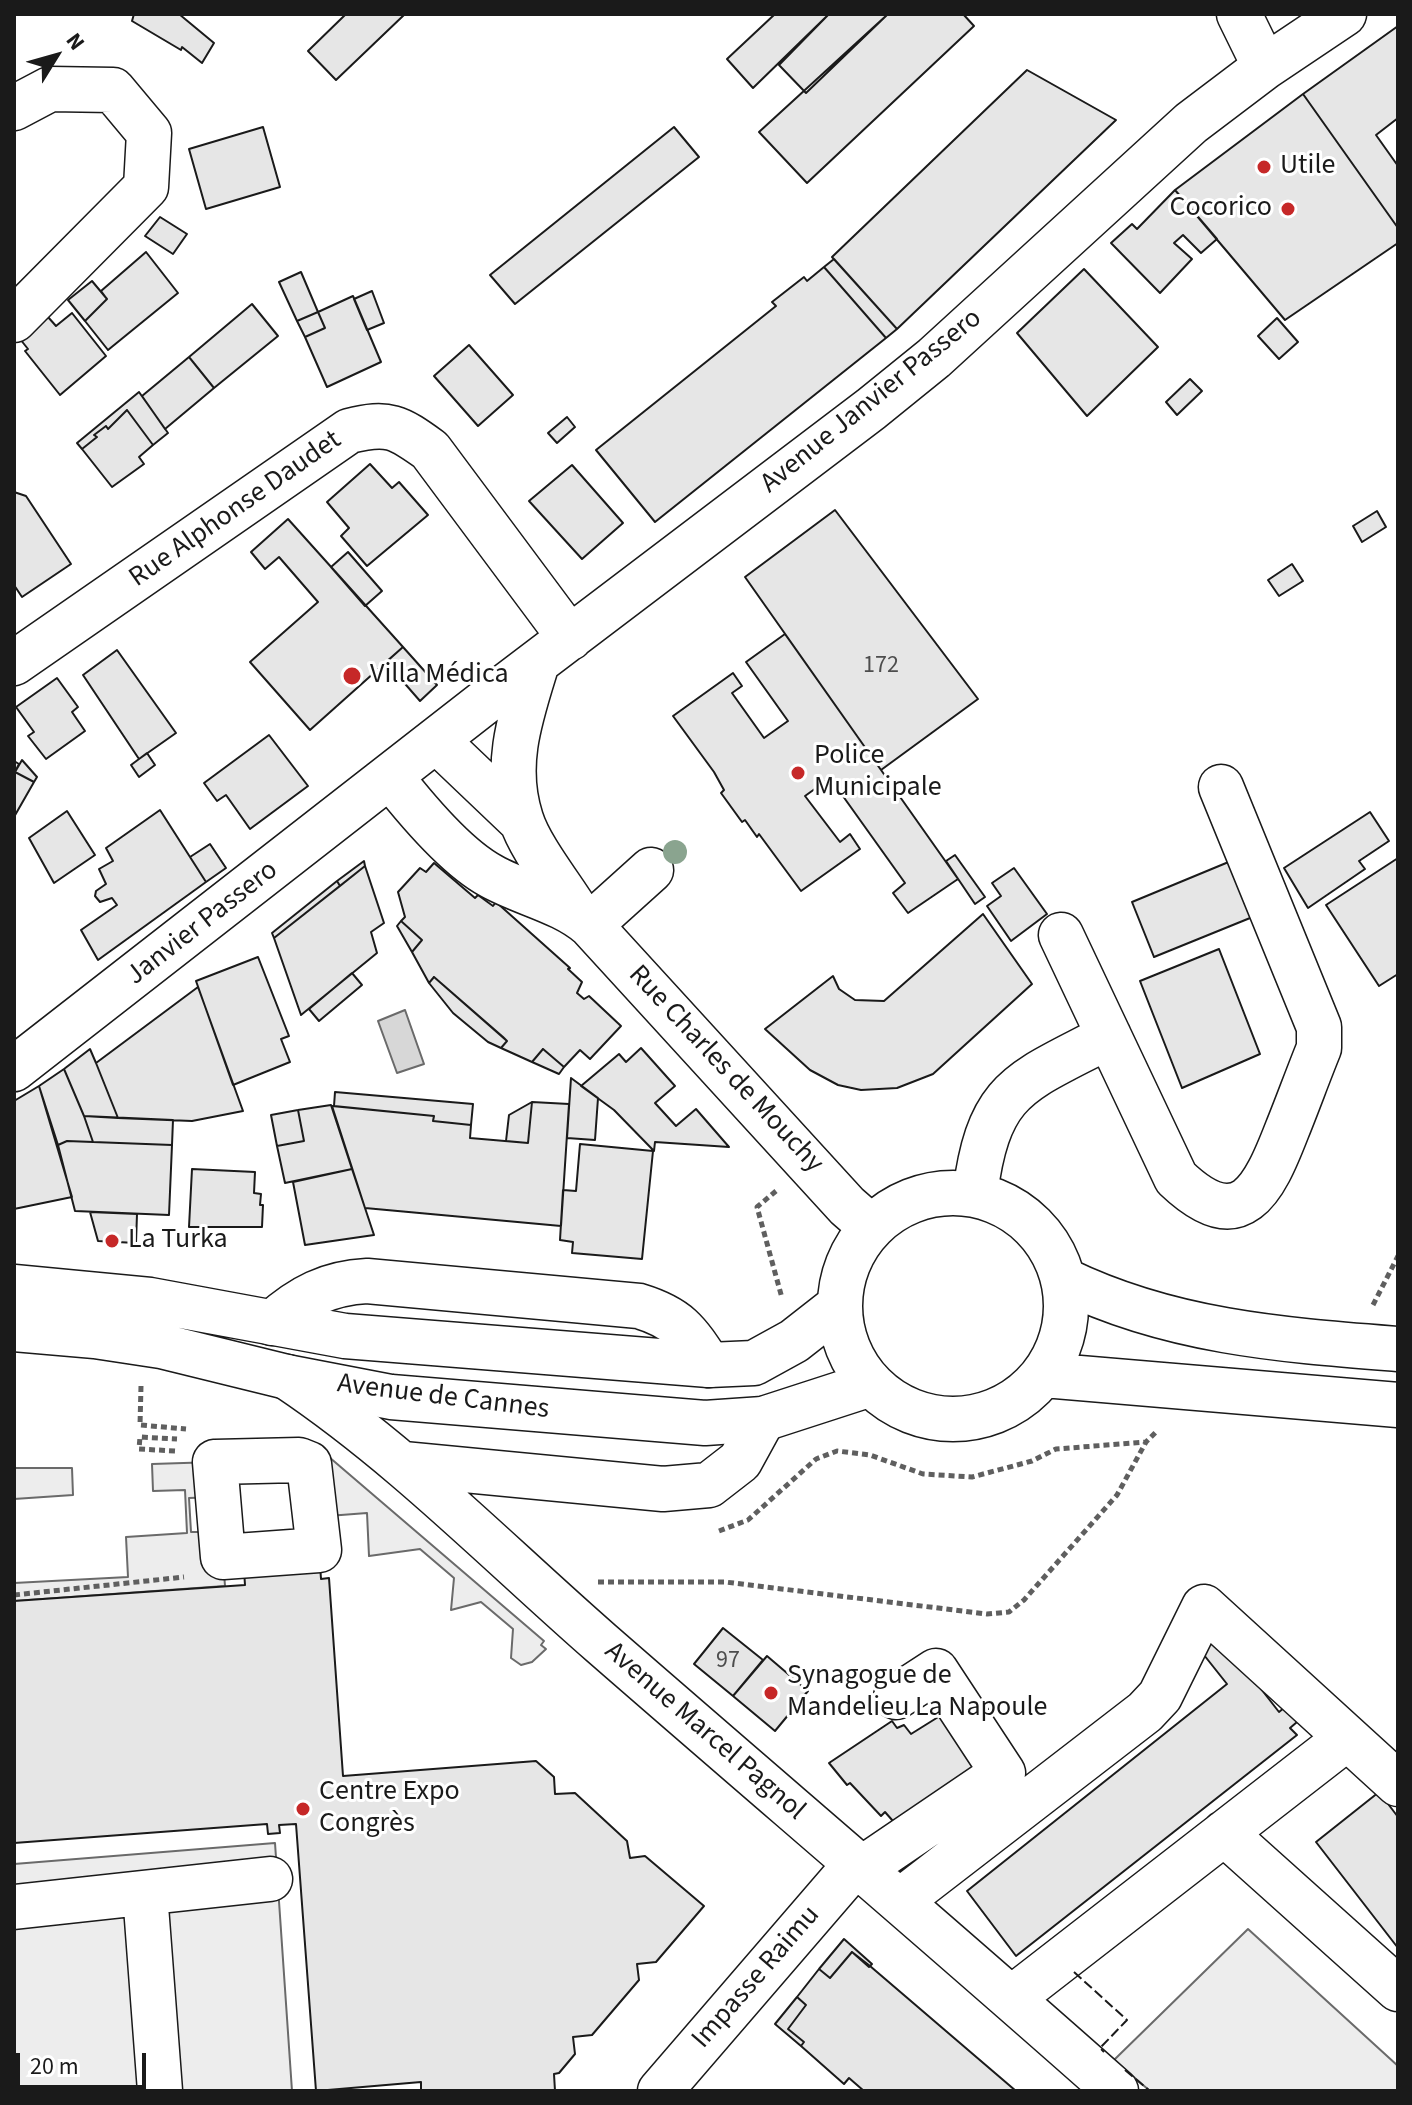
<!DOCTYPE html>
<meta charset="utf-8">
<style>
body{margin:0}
#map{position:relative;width:1412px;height:2105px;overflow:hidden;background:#fff;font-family:"Source Sans 3",sans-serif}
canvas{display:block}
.frame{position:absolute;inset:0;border:16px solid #1a1a1a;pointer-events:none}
.north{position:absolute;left:16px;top:16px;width:80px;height:80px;-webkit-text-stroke:6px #fff;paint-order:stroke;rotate:53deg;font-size:22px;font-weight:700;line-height:32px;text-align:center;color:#1a1a1a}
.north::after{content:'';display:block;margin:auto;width:28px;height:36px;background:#1a1a1a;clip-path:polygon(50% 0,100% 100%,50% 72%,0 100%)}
.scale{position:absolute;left:16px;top:2053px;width:130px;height:36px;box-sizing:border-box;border:4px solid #1a1a1a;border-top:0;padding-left:10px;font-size:24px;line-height:28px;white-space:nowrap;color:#1a1a1a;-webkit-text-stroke:6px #fff;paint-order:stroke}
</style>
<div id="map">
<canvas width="1412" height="2105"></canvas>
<div class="frame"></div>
<div class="north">N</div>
<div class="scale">20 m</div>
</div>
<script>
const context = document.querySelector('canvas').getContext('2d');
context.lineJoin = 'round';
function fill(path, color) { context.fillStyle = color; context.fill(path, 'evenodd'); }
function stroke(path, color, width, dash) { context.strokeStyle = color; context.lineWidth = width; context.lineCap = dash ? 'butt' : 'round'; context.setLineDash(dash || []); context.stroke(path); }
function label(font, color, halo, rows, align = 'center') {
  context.font = font + ' "Source Sans 3",sans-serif'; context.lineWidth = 6; context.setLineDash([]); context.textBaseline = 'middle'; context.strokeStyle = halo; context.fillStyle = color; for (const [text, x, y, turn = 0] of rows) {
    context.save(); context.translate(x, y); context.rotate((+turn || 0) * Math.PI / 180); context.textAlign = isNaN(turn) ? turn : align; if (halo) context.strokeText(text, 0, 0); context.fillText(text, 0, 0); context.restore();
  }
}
const green = new Path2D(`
 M315,1445L544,1641L541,1645L546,1649L532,1662L521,1665L511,1658L513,1629L481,1602L451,1610L454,1578L420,1549L369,1556L367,1513L315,1517Z
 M215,1462L217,1497L189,1498L191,1532H221L225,1586L14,1601V1583L128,1577L126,1537L187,1533L185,1490L153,1491L152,1464Z
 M14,1468H72L73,1495L14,1499Z
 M275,1843L292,2091H14V1864Z
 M1248,1929L1398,2066V2091H1150L1114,2060Z`);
fill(green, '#ededed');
stroke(green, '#6a6a6a', 2);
const water = new Path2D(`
 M405,1010L424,1064L397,1073L378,1021Z`);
fill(water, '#d7d7d7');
stroke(water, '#6a6a6a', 2);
const building = new Path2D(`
 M134,14H179L214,43L202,63L182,47L181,50L132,21Z
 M346,14H405L336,80L308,51Z
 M775,14H829L753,88L727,59Z
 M829,14H888L806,93L779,65Z
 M888,14H963L974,26L807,183L759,132Z
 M1398,26V118L1376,135L1398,166V228L1303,94Z
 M1027,70L1116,120L897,329L832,257Z
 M1303,94L1398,228V243L1285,320L1175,190Z
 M263,127L280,187L206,209L189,149Z
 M674,127L699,157L515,304L490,275Z
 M1175,190L1217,239L1201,253L1183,235L1174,243L1192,259L1160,293L1111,243L1132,224L1137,229Z
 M160,217L187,234L173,254L145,236Z
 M146,252L178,293L108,350L85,321L107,299L101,291Z
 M834,259L897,329L886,338L824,267Z
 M824,267L886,338L655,522L596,450L776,306L772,302L804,277L807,281Z
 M1084,269L1158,347L1087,416L1017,333Z
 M301,272L318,312L297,321L279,282Z
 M92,281L107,299L85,321L68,300Z
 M372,291L384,323L367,330L354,299Z
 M353,296L381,362L327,387L305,337L325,328L318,312Z
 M252,304L278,336L214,388L189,357Z
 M318,312L325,328L305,337L297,321Z
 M72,313L106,356L60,395L25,351L28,349L20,339L48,317L56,326Z
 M1277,318L1298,342L1279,359L1258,336Z
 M469,345L513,395L478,426L434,376Z
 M189,357L214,388L165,429L142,396Z
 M1190,379L1202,391L1177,415L1166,402Z
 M139,392L168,433L153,445L127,410L108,429L106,426L94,435L97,437L82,449L77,443Z
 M127,410L153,445L139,457L144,464L112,487L82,449L97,437L94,435L106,426L108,429Z
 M567,417L575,427L557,443L548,433Z
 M370,464L392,488L399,482L428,515L367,566L341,536L349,528L327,502Z
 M572,465L623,523L582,559L529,501Z
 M14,492L26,496L71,564L22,597L14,585Z
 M835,510L978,699L881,770L745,577Z
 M1377,511L1386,527L1362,542L1353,526Z
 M288,519L403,647L310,730L250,662L318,602L279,557L265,569L251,552Z
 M348,552L382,591L365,606L331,567Z
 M1292,564L1303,581L1279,596L1268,580Z
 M785,634L958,879L908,913L893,893L905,883L830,778L805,796L840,842L850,834L860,849L801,891L759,834L757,837L745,820L742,822L721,793L724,790L714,772L673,716L733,673L742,686L732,693L764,738L788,721L746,662Z
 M403,647L437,685L420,701L386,662Z
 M117,650L176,733L139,759L83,675Z
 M57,678L78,707L72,712L85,731L46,759L28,736L34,732L16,707Z
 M269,735L308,786L250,829L226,795L217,801L204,783Z
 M147,753L155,765L139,777L131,765Z
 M22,760L37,777L34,782L15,772Z
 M14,761L19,764L15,772L34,782L14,817Z
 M160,810L206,882L98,960L81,930L117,905L112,898L100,902L95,896L96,891L106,884L99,869L113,861L106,848Z
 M67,811L95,855L54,883L29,838Z
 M1370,812L1389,841L1359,861L1365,869L1308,908L1284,868Z
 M210,844L226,868L206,882L190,857Z
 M955,855L985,897L975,904L946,861Z
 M1398,858V974L1379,986L1326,905Z
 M364,861L365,866L340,886L337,881Z
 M1231,861L1255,916L1154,957L1132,902Z
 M434,863L475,898L478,895L493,906L496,902L570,968L568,969L582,982L577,993L584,999L589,996L621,1026L590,1059L580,1050L564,1067L543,1049L532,1062L501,1048L507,1041L503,1037L434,977L429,983L412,952L422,940L401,921L405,917L398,892L420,868L426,872Z
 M365,866L384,923L371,932L377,953L301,1015L274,938Z
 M1014,868L1047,914L1011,941L987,906L1001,896L992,883Z
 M337,881L340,886L274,938L272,933Z
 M983,914L1032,984L933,1074L897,1088L861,1090L838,1085L810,1070L765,1029L833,976L839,989L855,1000L884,1001Z
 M401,921L422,940L412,952L397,926Z
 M1219,949L1260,1054L1182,1088L1140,981Z
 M258,957L289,1036L281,1039L290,1062L233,1085L196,981Z
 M352,973L362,985L319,1021L309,1009Z
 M434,977L507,1041L501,1048L488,1042L453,1013L429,983Z
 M198,987L243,1111L192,1121L118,1118L96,1063Z
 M641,1048L675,1086L655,1103L676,1126L696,1109L729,1147L655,1142L654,1151L614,1110L581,1086L619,1054L626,1062Z
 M90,1049L96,1063L118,1118L84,1116L64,1069Z
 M543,1049L564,1067L559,1074L532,1062Z
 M64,1069L84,1116L93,1142L67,1141L58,1145L39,1086Z
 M571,1078L598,1098L595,1140L567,1138Z
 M39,1086L72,1197L14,1209V1101Z
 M335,1092L473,1104L471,1125L433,1121L434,1116L334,1106Z
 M532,1102L569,1104L561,1226L365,1208L332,1106L434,1116L433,1121L471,1125L470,1138L528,1143Z
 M532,1102L528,1143L506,1141L509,1115Z
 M331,1105L352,1169L285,1183L277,1146L304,1141L298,1110Z
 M298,1110L304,1141L277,1146L271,1115Z
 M84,1116L173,1120L172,1145L93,1142Z
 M67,1141L172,1145L169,1215L75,1211L58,1145Z
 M580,1144L653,1151L642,1259L572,1253L573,1242L560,1240L563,1190L576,1191Z
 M192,1169L255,1172L254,1193L261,1194L260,1205H263L262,1227H189Z
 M352,1169L374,1235L305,1245L293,1182Z
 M90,1212L137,1214L136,1243L98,1241Z
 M319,1550L321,1579L329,1578L343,1776L536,1761L554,1777L555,1794L575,1793L627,1841L630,1858L645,1856L704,1906L656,1962L637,1964L639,1980L592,2035L573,2037L575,2054L559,2073L554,2074L555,2091H421V2082L316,2091L296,1824L279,1825L280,1833L268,1834L267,1824L14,1843V1601L245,1585L243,1556Z
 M723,1628L763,1660L733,1696L694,1664Z
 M1219,1635L1279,1712L1285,1707L1297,1722L1290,1728L1297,1735L1016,1956L967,1891L1227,1684L1200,1650Z
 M767,1656L808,1691L775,1731L733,1696Z
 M943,1714L984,1776L900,1829L885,1812L881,1816L850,1783L847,1785L829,1763L892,1721L897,1728L904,1725L911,1734Z
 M1379,1792L1398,1817V1948L1316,1842Z
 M844,1939L872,1964L869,1967L852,1952L830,1978L819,1969Z
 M852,1952L870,1966L1016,2091H864L849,2078L844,2084L801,2046L804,2042L788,2029L806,2005L797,1997L819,1969L830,1978Z
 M797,1997L806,2005L788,2029L804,2042L801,2046L775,2024Z`);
fill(building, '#e6e6e6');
stroke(building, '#1a1a1a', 2);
const minor = new Path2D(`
 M1239,14L1265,67
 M14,108L50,89L113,90L149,133L146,187L14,320
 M14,663L349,431C389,421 398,427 430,450L570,638
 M537,663C521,715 503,764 521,819C530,848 561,886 578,914
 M436,740L521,821
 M390,776C415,808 456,857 491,876C523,894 562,901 590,925L847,1206L871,1227
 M590,925L651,870
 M1061,935L1176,1178C1241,1240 1264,1189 1287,1130C1298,1103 1308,1075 1319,1048V1027L1221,787
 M14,1069L486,701L871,409L934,358L1191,123L1265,67L1344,14
 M975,1194C989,1085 1021,1083 1109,1036
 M272,1323C301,1297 328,1283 367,1281L639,1306C678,1318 687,1331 709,1365
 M287,1377C402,1454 497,1552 601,1643C773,1793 945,1939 1116,2091
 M299,1460L309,1464L319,1550L223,1557L215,1462Z
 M403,1464L663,1489L709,1485L740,1461L763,1419
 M1224,1833L1398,1989
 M863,1868L1003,1773L936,1671L896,1697
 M145,1893L160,2091
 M900,1901L1145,1712L1160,1696L1204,1607L1398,1784
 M14,1907L270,1879
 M1012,1998L1347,1738
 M660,2091L854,1866`);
const major = new Path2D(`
 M840 1306a113 113 0 1 1 226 0a113 113 0 1 1-226 0Z
 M1064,1280C1171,1332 1282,1340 1398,1349
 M14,1287L150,1300L345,1336L709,1365L754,1363L794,1341L840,1305
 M14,1329L95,1336L161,1346L287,1377L391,1397L705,1423L763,1419L871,1384
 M1044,1375L1398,1405`);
stroke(minor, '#1a1a1a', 47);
stroke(major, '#1a1a1a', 47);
stroke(new Path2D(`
 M776,1191L757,1207L782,1298
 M1373,1305L1398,1256
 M141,1386L140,1425L186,1429
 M175,1451L139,1449L140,1437L177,1439
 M719,1531L748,1520L816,1459L837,1451L870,1455L923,1474L972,1477L1032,1461L1056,1449L1146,1442
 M598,1582H725L987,1614L1009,1612L1024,1600L1117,1495L1146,1442L1158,1430
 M14,1595L184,1577`), '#5f5f5f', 5, [6, 4]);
stroke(minor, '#fff', 44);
stroke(major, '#fff', 44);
stroke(new Path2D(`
 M1074,1972L1127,2020L1100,2048L1104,2052
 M1125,2070L1150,2091`), '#1a1a1a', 2, [10, 4]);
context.fillStyle = '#8aa48f';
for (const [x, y] of [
 [675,852]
]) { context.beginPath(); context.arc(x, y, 12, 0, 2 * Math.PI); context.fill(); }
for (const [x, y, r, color] of [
 [1264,167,8,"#c62828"],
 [1288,209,8,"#c62828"],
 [352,676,10,"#c62828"],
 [798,773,8,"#c62828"],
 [112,1241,8,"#c62828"],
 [771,1693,8,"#c62828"],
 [303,1809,8,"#c62828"]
]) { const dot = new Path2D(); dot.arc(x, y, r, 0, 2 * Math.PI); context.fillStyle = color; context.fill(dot); stroke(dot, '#fff', 3); }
label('24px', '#4d4d4d', null, [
 ["172",881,667],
 ["97",728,1662]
]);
label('28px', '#1a1a1a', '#fff', [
 ["Utile",1280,167],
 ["Cocorico",1272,209,"right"],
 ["Villa Médica",370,676],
 ["Police",814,757],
 ["Municipale",814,789],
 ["La Turka",128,1241],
 ["Synagogue de",787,1677],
 ["Mandelieu La Napoule",787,1709],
 ["Centre Expo",319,1793],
 ["Congrès",319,1825]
], 'left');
label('28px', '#1a1a1a', '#fff', [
 ["Avenue Janvier Passero",872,402,-39],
 ["Rue Alphonse Daudet",236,510,-35],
 ["Janvier Passero",203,924,-38],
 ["Rue Charles de Mouchy",725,1070,47],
 ["Avenue de Cannes",443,1398,7],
 ["Avenue Marcel Pagnol",704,1732,41],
 ["Impasse Raimu",757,1978,-49]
]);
</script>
